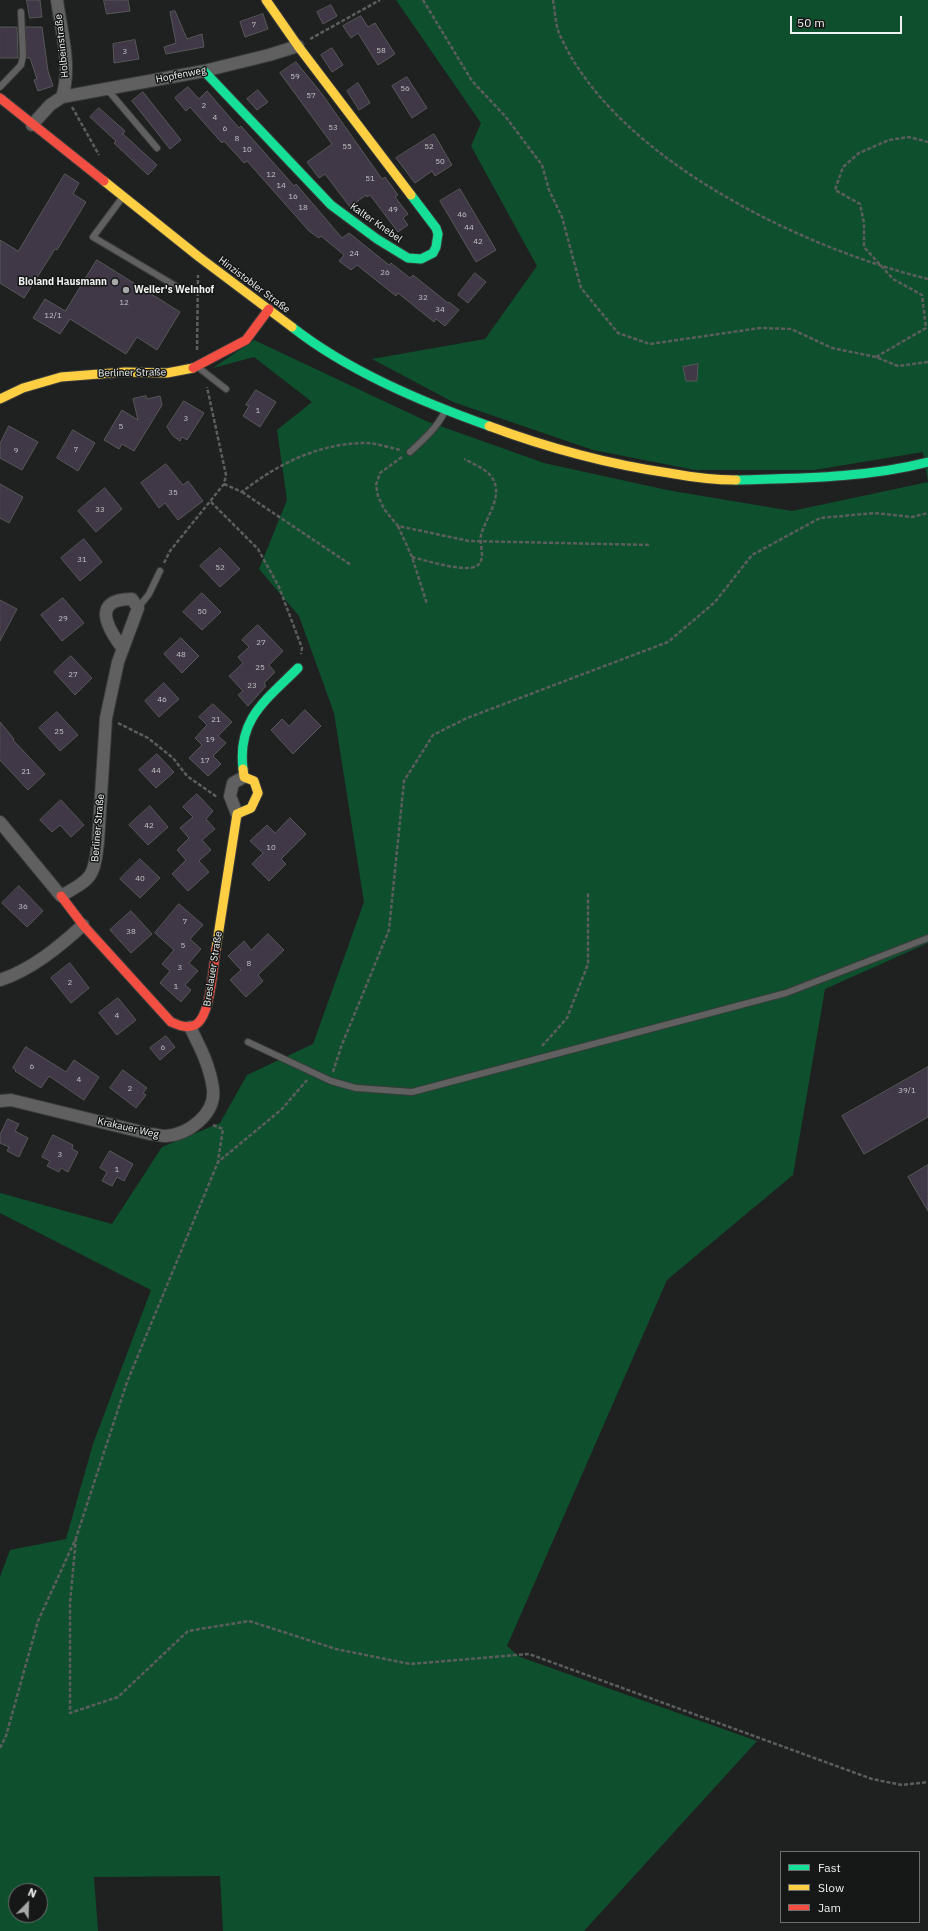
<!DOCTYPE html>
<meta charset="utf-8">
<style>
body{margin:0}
#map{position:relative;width:928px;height:1931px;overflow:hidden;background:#1f2120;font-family:"IBM Plex Sans",sans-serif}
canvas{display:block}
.legend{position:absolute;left:780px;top:1851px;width:140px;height:72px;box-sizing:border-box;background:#151816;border:1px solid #6c6f6d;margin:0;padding:5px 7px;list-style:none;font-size:12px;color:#eef1ef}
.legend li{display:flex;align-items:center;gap:8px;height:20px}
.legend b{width:20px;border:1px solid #6c6f6d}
.north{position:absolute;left:8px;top:1883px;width:40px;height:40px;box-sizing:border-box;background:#151816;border:1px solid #6c6f6d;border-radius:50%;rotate:23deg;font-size:11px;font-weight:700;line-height:16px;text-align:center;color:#eef1ef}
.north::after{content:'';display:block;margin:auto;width:14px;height:18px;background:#a6a8a7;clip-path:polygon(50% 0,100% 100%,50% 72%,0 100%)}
.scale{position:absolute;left:790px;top:16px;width:112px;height:18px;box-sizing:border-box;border:2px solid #eef1ef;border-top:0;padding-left:5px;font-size:12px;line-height:14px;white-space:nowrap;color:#eef1ef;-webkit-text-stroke:3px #151816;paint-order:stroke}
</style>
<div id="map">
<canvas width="928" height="1931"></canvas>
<ul class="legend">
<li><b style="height:5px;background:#16e098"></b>Fast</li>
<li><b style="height:5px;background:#ffcf43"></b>Slow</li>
<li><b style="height:5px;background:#f24e42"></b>Jam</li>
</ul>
<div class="north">N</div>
<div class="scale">50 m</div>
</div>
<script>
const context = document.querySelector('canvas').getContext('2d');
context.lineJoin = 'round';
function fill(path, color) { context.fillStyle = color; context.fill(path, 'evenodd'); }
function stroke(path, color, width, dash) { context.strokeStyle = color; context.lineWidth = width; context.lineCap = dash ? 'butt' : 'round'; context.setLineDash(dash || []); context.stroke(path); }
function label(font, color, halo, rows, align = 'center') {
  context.font = font + ' "IBM Plex Sans",sans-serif'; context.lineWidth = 3; context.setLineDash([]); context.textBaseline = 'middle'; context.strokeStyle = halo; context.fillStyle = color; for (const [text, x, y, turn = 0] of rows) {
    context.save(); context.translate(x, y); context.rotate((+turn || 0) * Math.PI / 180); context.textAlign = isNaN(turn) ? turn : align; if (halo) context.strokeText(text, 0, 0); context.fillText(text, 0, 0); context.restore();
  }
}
fill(new Path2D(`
 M396,0H928V481L923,452L814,470H695L593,450L453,402L372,359L485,339L537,266L471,146L481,123Z
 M254,340L426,421L544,463L667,490L792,511L928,482V943L825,989L793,1175L667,1280L507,1646L520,1657L757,1741L584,1931H223L220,1876L94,1877L98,1931H0V1577L10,1550L66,1539L93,1444L151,1290L0,1213V1193L112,1224L162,1147L220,1123L247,1075L313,1044L364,902L334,713L299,616L259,569L287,500L277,430L312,402L254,357L213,368ZM16,1891H40V1915H16Z`), '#0e4f2e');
const building = new Path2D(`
 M27,0H40L42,17L30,18Z
 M104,0H128L130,11L107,14Z
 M331,5L337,16L323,24L317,12Z
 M175,11L187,39L202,34L204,47L166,54L164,47L176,43L170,12Z
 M263,14L268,29L245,37L240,22Z
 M361,16L368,27L375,23L395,54L378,65L358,33L351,38L343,26Z
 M0,27H17L18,58H0Z
 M26,27H42L48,71L53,86L38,91L34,80L37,79L30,58H27Z
 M135,40L139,59L114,63L113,44Z
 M332,48L343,65L332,72L321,55Z
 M296,62L322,94L382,179L385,177L398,195L395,197L408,214L403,218L408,225L398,232L370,195L367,197L366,195L350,207L325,174L319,178L307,162L332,144L280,73Z
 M407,77L427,108L412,118L392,86Z
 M358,83L370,103L359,110L347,91Z
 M188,87L199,99L207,91L239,128L241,126L294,186L296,184L342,238L349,233L389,265L391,263L410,278L413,275L448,303L449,302L459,310L445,326L436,319L434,322L398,293L396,296L357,265L351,270L339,261L344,255L321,236L319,238L309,231L247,161L244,163L224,141L222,143L190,107L186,111L175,98Z
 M258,90L268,102L257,110L247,99Z
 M143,92L181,140L170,149L132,101Z
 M99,108L125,131L122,135L123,134L157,165L148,175L114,143L116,141L90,117Z
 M434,134L452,165L435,176L432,171L415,183L396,158Z
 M65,174L79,183L73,194L86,202L57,250L55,249L24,298L0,283V240L18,251Z
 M460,189L496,250L476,262L440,201Z
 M97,260L180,312L157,350L137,337L126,354L70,319L60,334L33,318L45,299L65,311Z
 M475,273L486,282L468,303L458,295Z
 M698,364L697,381H686L683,367Z
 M256,390L276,402L260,427L243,416L249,406L246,405Z
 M146,396L147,399L160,396L162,405L134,451L122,444L119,449L104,440L122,410L138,420L133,399Z
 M184,401L204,413L187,440L182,437L180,441L173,436L167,427Z
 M9,426L38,442L22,470L0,458V444Z
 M73,430L95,443L78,471L57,458Z
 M166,464L183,485L188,481L203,501L178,520L165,503L159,508L141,483Z
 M0,484L23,497L9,523L0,518Z
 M105,488L122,509L96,532L78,511Z
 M84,539L102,562L80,581L61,558Z
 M220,548L240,569L220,587L200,566Z
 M202,593L221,612L202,630L183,612Z
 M63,598L84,623L62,641L41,615Z
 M0,600L17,609L0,641Z
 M258,625L283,651L269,665L275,672L264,683L266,686L248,706L238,695L243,691L229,676L243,663L238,657L249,647L242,640Z
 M181,638L199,656L182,673L164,654Z
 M71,656L92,678L75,695L54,672Z
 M164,683L179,699L159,717L145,701Z
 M213,704L232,722L218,736L226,743L213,756L221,764L208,776L189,758L202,745L195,738L207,725L199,717Z
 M305,710L321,726L293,754L271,730L282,719L289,726Z
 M57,712L78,735L60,751L39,728Z
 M0,722L14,739L13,740L45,774L28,790L0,760Z
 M157,754L174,772L156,788L139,770Z
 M197,794L213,811L206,819L215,829L202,840L211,850L199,861L209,872L188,891L172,874L186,860L177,850L189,838L180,828L193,817L183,807Z
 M61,800L84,825L71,837L60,825L52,832L40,820Z
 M150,806L168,827L148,845L129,825Z
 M290,818L306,834L281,859L286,864L269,881L252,864L263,853L250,841L267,825L275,833Z
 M140,859L160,878L140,898L120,879Z
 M19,886L43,911L27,927L2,903Z
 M179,904L203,925L190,939L201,949L189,963L198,971L185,985L191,990L181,1002L160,983L170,971L162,964L174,950L155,933Z
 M131,911L152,934L131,953L110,930Z
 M268,934L284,950L258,975L263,981L246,997L230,980L241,970L228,956L244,941L251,950Z
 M70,963L89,988L71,1003L51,978Z
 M118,998L136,1020L117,1035L99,1013Z
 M166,1036L175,1047L160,1060L150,1048Z
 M26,1047L66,1072L74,1060L99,1077L84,1100L49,1076L41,1088L15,1071L16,1070L13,1068Z
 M928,1067V1117L864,1154L842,1116Z
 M123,1070L147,1088L143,1093L146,1095L136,1108L110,1088Z
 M8,1119L19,1124L15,1131L28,1138L19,1157L7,1151L9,1147L0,1143V1135Z
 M53,1135L73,1145L72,1149L78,1152L68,1172L61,1168L59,1172L47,1166L50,1161L42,1157Z
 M110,1151L133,1164L124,1181L117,1177L112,1186L102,1181L107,1172L100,1168Z
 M928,1165V1211L908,1177Z`);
fill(building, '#403847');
stroke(building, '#575758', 1);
const lane = new Path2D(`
 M0,87L21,65L23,56L21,12
 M107,89L157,148
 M122,198L93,237L179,288
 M199,368L226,389
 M410,452C423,440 437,428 445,411
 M138,608L149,594L160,571
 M248,1042L331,1081L356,1088L412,1092L786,993L928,938`);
const street = new Path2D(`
 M57,0C61,31 72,67 62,97
 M32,125L50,105L62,97L204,71L269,55L298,46
 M237,814L230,796L233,783L244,777
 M0,822L61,896C92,878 94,878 98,842L106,718L118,662L138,608L132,599C90,599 108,629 123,649
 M0,980C31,970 59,947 83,925
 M0,1101L11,1100L150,1134C155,1134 160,1136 165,1136C188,1135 216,1114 213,1089C210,1066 200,1047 190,1027`);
const fast = new Path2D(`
 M204,71L331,205L377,239L408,258L421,259L433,253L436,247L438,234L436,228L411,195
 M292,327C348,371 422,402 489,426
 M736,480C800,478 865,478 928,462
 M243,769C237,719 266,700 298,668`);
const slow = new Path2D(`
 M266,0L298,46L411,195
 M104,181L199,257L292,327
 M0,399L23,388L61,377L125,372L167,373L193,368
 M489,426C548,448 607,464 669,473C691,477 713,480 736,480
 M216,949L237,814L251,808L258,793L254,781L244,777L243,769`);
const jam = new Path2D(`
 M0,98L104,181
 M193,368L246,340L269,309
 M61,896L83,925L171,1022C178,1025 187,1029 195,1025C211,1017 213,966 216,949`);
stroke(lane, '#3a3c3b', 8);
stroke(street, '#3a3c3b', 14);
stroke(fast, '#3a3c3b', 11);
stroke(slow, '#3a3c3b', 11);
stroke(jam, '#3a3c3b', 11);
stroke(new Path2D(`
 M423,0L472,81L505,116L542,165L549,190L562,217L581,288L618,333L650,344L760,328L791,329L832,348L876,357L898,366L928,362
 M553,0C555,10 555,23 559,33C613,158 802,248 928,279
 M310,39L380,0
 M72,107L99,155
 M197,350L198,275
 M876,357L926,328L922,295L893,279L864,247V223L860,204L835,190L843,167L859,153L889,140L909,137L928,142
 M402,457L380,473L376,485L378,496L384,509L398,526L469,541L651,545
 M224,484L242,492C277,464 320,443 365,443C377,443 390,448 401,450
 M242,492L351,565
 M211,502L258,549L279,587L302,648L301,654
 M398,526L412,557L427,604
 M412,557C424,560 468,574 478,565C486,558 479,544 481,535C486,517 506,493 490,475C484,468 472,463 464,459
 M164,563L170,551L224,484L226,475L207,387
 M118,723L148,738L173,758L187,776L217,797
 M542,1046L567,1018L588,964V892
 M333,1072L341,1047L389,930L404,781L433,735L467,718L668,642L715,602L752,555L820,518L875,513L912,517L928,513
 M213,1125L223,1129L218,1161
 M76,1538L70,1603V1713L118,1697L188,1631L249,1621L336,1649L410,1664L529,1654L872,1779L902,1785L928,1782
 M0,1748L6,1736L38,1621L76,1538L127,1382L218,1162L282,1109L307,1080`), '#5c5e5d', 2.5, [4, 2]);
stroke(lane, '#5f605f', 6);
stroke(street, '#5f605f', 12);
stroke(fast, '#16e098', 9);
stroke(slow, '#ffcf43', 9);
stroke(jam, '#f24e42', 9);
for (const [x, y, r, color] of [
 [115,282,4,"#a6a8a7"],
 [126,290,4,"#a6a8a7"]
]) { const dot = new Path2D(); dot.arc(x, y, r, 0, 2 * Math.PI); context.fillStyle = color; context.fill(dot); stroke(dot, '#151816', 1.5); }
label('8px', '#c2c3c5', null, [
 ["7",254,25],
 ["58",381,51],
 ["3",125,52],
 ["59",295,77],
 ["56",405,89],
 ["57",311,96],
 ["2",204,106],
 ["4",215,118],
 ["53",333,128],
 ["6",225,129],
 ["8",237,139],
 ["55",347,147],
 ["52",429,147],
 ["10",247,150],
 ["50",440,162],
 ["12",271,175],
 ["51",370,179],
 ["14",281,186],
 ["16",293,197],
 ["18",303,208],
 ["49",393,210],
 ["46",462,215],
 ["44",469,228],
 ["42",478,242],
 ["24",354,254],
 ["26",385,273],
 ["32",423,298],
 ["12",124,303],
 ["34",440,310],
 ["12/1",53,316],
 ["1",258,411],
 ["3",186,419],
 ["5",121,427],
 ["7",76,450],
 ["9",16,451],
 ["35",173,493],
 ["33",100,510],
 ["31",82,560],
 ["52",220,568],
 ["50",202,612],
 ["29",63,619],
 ["27",261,643],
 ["48",181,655],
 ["25",260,668],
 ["27",73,675],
 ["23",252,686],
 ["46",162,700],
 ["21",216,720],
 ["25",59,732],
 ["19",210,740],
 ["17",205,761],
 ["44",156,771],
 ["21",26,772],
 ["42",149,826],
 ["10",271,848],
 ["40",140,879],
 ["36",23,907],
 ["7",185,922],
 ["38",131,932],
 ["5",183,946],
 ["8",249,964],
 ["3",180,968],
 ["2",70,983],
 ["1",176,987],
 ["4",117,1016],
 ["6",163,1048],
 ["6",32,1067],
 ["4",79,1080],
 ["2",130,1089],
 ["39/1",907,1091],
 ["3",60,1155],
 ["1",117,1170]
]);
label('10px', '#eef1ef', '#151816', [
 ["Holbeinstraße",62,46,-96],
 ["Hopfenweg",181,75,-11],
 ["Kalter Knebel",376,223,35],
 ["Hinzistobler Straße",254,285,37],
 ["Berliner Straße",132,373,-1],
 ["Berliner Straße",98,828,-85],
 ["Breslauer Straße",213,969,-81],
 ["Krakauer Weg",128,1128,13]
]);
label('bold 10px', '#eef1ef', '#151816', [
 ["Bioland Hausmann",107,282],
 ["Weiler's Weinhof",134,290,"left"]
], 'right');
</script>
